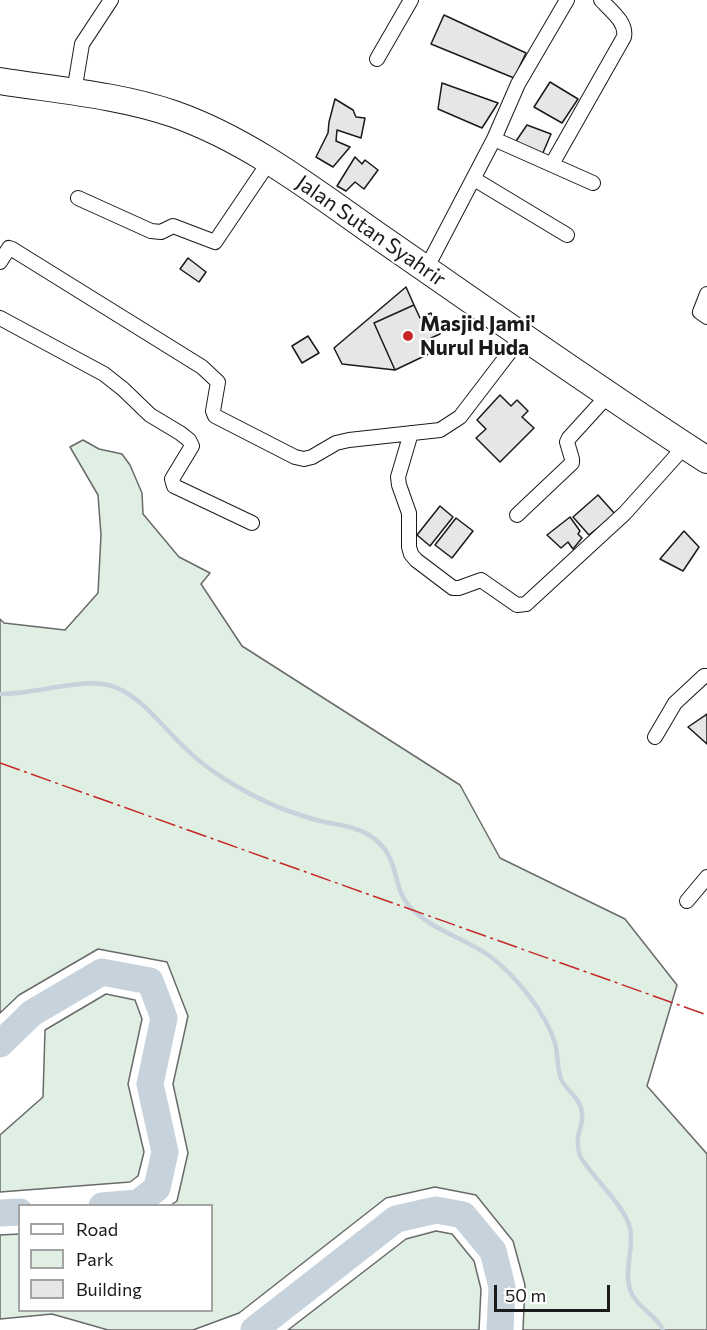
<!DOCTYPE html>
<style>
body{margin:0}
#map{position:relative;width:707px;height:1330px;overflow:hidden;background:#fff;font-family:Commissioner,sans-serif}
canvas{display:block}
.legend{position:absolute;left:18px;top:1204px;width:195px;height:108px;box-sizing:border-box;background:#fff;border:2px solid #a3a3a3;margin:0;padding:8px 10px;list-style:none;font-size:18px;color:#1a1a1a}
.legend li{display:flex;align-items:center;gap:12px;height:30px}
.legend b{width:30px;border:2px solid #a3a3a3}
.scale{position:absolute;left:494px;top:1285px;width:116px;height:27px;box-sizing:border-box;border:3px solid #1a1a1a;border-top:0;padding-left:8px;font-size:18px;line-height:21px;white-space:nowrap;color:#1a1a1a;-webkit-text-stroke:4px #fff;paint-order:stroke}
</style>
<div id="map">
<canvas width="707" height="1330"></canvas>
<ul class="legend">
<li><b style="height:8px;background:#fff"></b>Road</li>
<li><b style="height:16px;background:#e0efe3"></b>Park</li>
<li><b style="height:16px;background:#e6e6e6"></b>Building</li>
</ul>
<div class="scale">50 m</div>
</div>
<script>
const context = document.querySelector('canvas').getContext('2d');
context.lineJoin = 'round';
function fill(path, color) { context.fillStyle = color; context.fill(path, 'evenodd'); }
function stroke(path, color, width, dash) { context.strokeStyle = color; context.lineWidth = width; context.lineCap = dash ? 'butt' : 'round'; context.setLineDash(dash || []); context.stroke(path); }
function label(font, color, halo, rows, align = 'center') {
  context.font = font + ' Commissioner,sans-serif'; context.lineWidth = 4.5; context.setLineDash([]); context.textBaseline = 'middle'; context.strokeStyle = halo; context.fillStyle = color; for (const [text, x, y, turn = 0] of rows) {
    context.save(); context.translate(x, y); context.rotate((+turn || 0) * Math.PI / 180); context.textAlign = isNaN(turn) ? turn : align; if (halo) context.strokeText(text, 0, 0); context.fillText(text, 0, 0); context.restore();
  }
}
const green = new Path2D(`
 M83,440L99,449L122,454L130,465L142,493L143,514L179,557L210,573L201,584L242,646L460,785L500,858L625,919L677,985L647,1086L707,1154V1330H523L525,1285L513,1241L476,1195L435,1187L386,1198L239,1313L193,1330H108L52,1314L0,1319V1235L19,1234L20,1310H212V1206L171,1205L177,1201L188,1153L173,1084L188,1016L167,962L98,949L19,995L0,1013V619L4,623L65,630L98,593L101,535L98,495L70,447Z
 M106,994L135,1000L142,1019L128,1084L144,1152L138,1176L130,1182L0,1192V1135L43,1097L45,1030Z
 M436,1231L452,1234L474,1261L481,1289L479,1330H288L406,1239Z`);
fill(green, '#e0efe3');
stroke(green, '#6a6a6a', 1.5);
stroke(new Path2D(`
 M0,694C31,695 80,678 108,685C140,693 161,726 184,747C196,759 209,769 223,778C251,796 281,810 313,819C332,825 351,824 369,835C402,855 390,886 410,907C431,930 467,939 491,957C516,976 546,1013 555,1043C558,1055 557,1068 561,1079C566,1091 581,1098 582,1113C584,1130 573,1133 580,1156C592,1177 625,1206 630,1228C635,1249 621,1275 633,1296C641,1310 657,1316 663,1330`), '#c6d2dc', 4.5);
stroke(new Path2D(`
 M0,1044L32,1013L102,972L150,981L164,1018L150,1084L165,1152L157,1188L138,1203L102,1206
 M0,1213L20,1212
 M254,1330L396,1219L436,1210L463,1215L493,1251L502,1287L500,1330`), '#c6d2dc', 27);
const building = new Path2D(`
 M444,15L526,53L514,78L431,44Z
 M550,82L578,99L562,123L534,107Z
 M442,83L498,103L482,128L438,109Z
 M335,99L353,110L356,117L365,118L361,138L337,130L336,141L350,147L333,167L316,157L328,133L329,122Z
 M527,125L551,134L542,155L514,144Z
 M355,157L362,164L365,160L378,170L364,189L355,182L346,191L337,186Z
 M188,258L206,272L199,282L180,269Z
 M406,287L414,305L374,323L395,370L342,364L334,348Z
 M414,305L420,318L431,313L440,334L431,338L437,350L395,370L374,323Z
 M308,336L319,353L302,363L292,346Z
 M500,395L511,406L517,400L528,411L522,417L534,428L500,462L476,438L486,429L477,420Z
 M598,495L615,514L589,535L573,517Z
 M440,506L453,517L430,546L417,535Z
 M570,517L580,531L578,534L582,538L573,549L568,542L561,548L547,535Z
 M456,518L473,531L452,558L435,545Z
 M684,531L699,547L683,571L660,559Z
 M707,714V744L688,727Z`);
fill(building, '#e6e6e6');
stroke(building, '#1a1a1a', 1.5);
const street = new Path2D(`
 M377,59L411,0
 M74,92L82,44L111,0
 M494,139L593,183
 M552,164L624,37C627,22 610,10 601,0
 M474,179L567,235
 M78,198L151,231L161,232L173,226L215,242L269,162
 M0,262L9,248L12,249L202,367L218,382L213,411L215,416L295,457L304,459L312,457L336,443L349,440L440,430L460,417L522,336
 M426,269L494,139L518,84L567,0
 M707,294L700,312L707,317
 M0,318L104,374L123,389L150,415L180,433L189,440L192,446L172,479L174,486L252,523
 M411,433L398,477L399,485L409,513V547L411,554L416,560L453,588H459L481,580L517,605L526,604L625,513L685,446
 M517,515L572,463V459L567,442L569,438L609,394
 M655,737L675,703L704,676H707
 M687,901L707,877`);
const highway = new Path2D(`
 M0,81C57,90 119,95 174,114C251,141 318,194 384,240C491,314 597,389 707,460`);
stroke(street, '#1a1a1a', 16);
stroke(highway, '#1a1a1a', 28);
stroke(street, '#fff', 14);
stroke(highway, '#fff', 26);
stroke(new Path2D(`
 M0,763L707,1015`), '#c62828', 1.5, [21, 4.5, 3, 4.5]);
for (const [x, y, r, color] of [
 [408,336,6,"#c62828"]
]) { const dot = new Path2D(); dot.arc(x, y, r, 0, 2 * Math.PI); context.fillStyle = color; context.fill(dot); stroke(dot, '#fff', 2); }
label('21px', '#1a1a1a', '#fff', [
 ["Jalan Sutan Syahrir",371,231,35]
]);
label('bold 21px', '#1a1a1a', '#fff', [
 ["Masjid Jami'",420,324],
 ["Nurul Huda",420,348]
], 'left');
</script>
